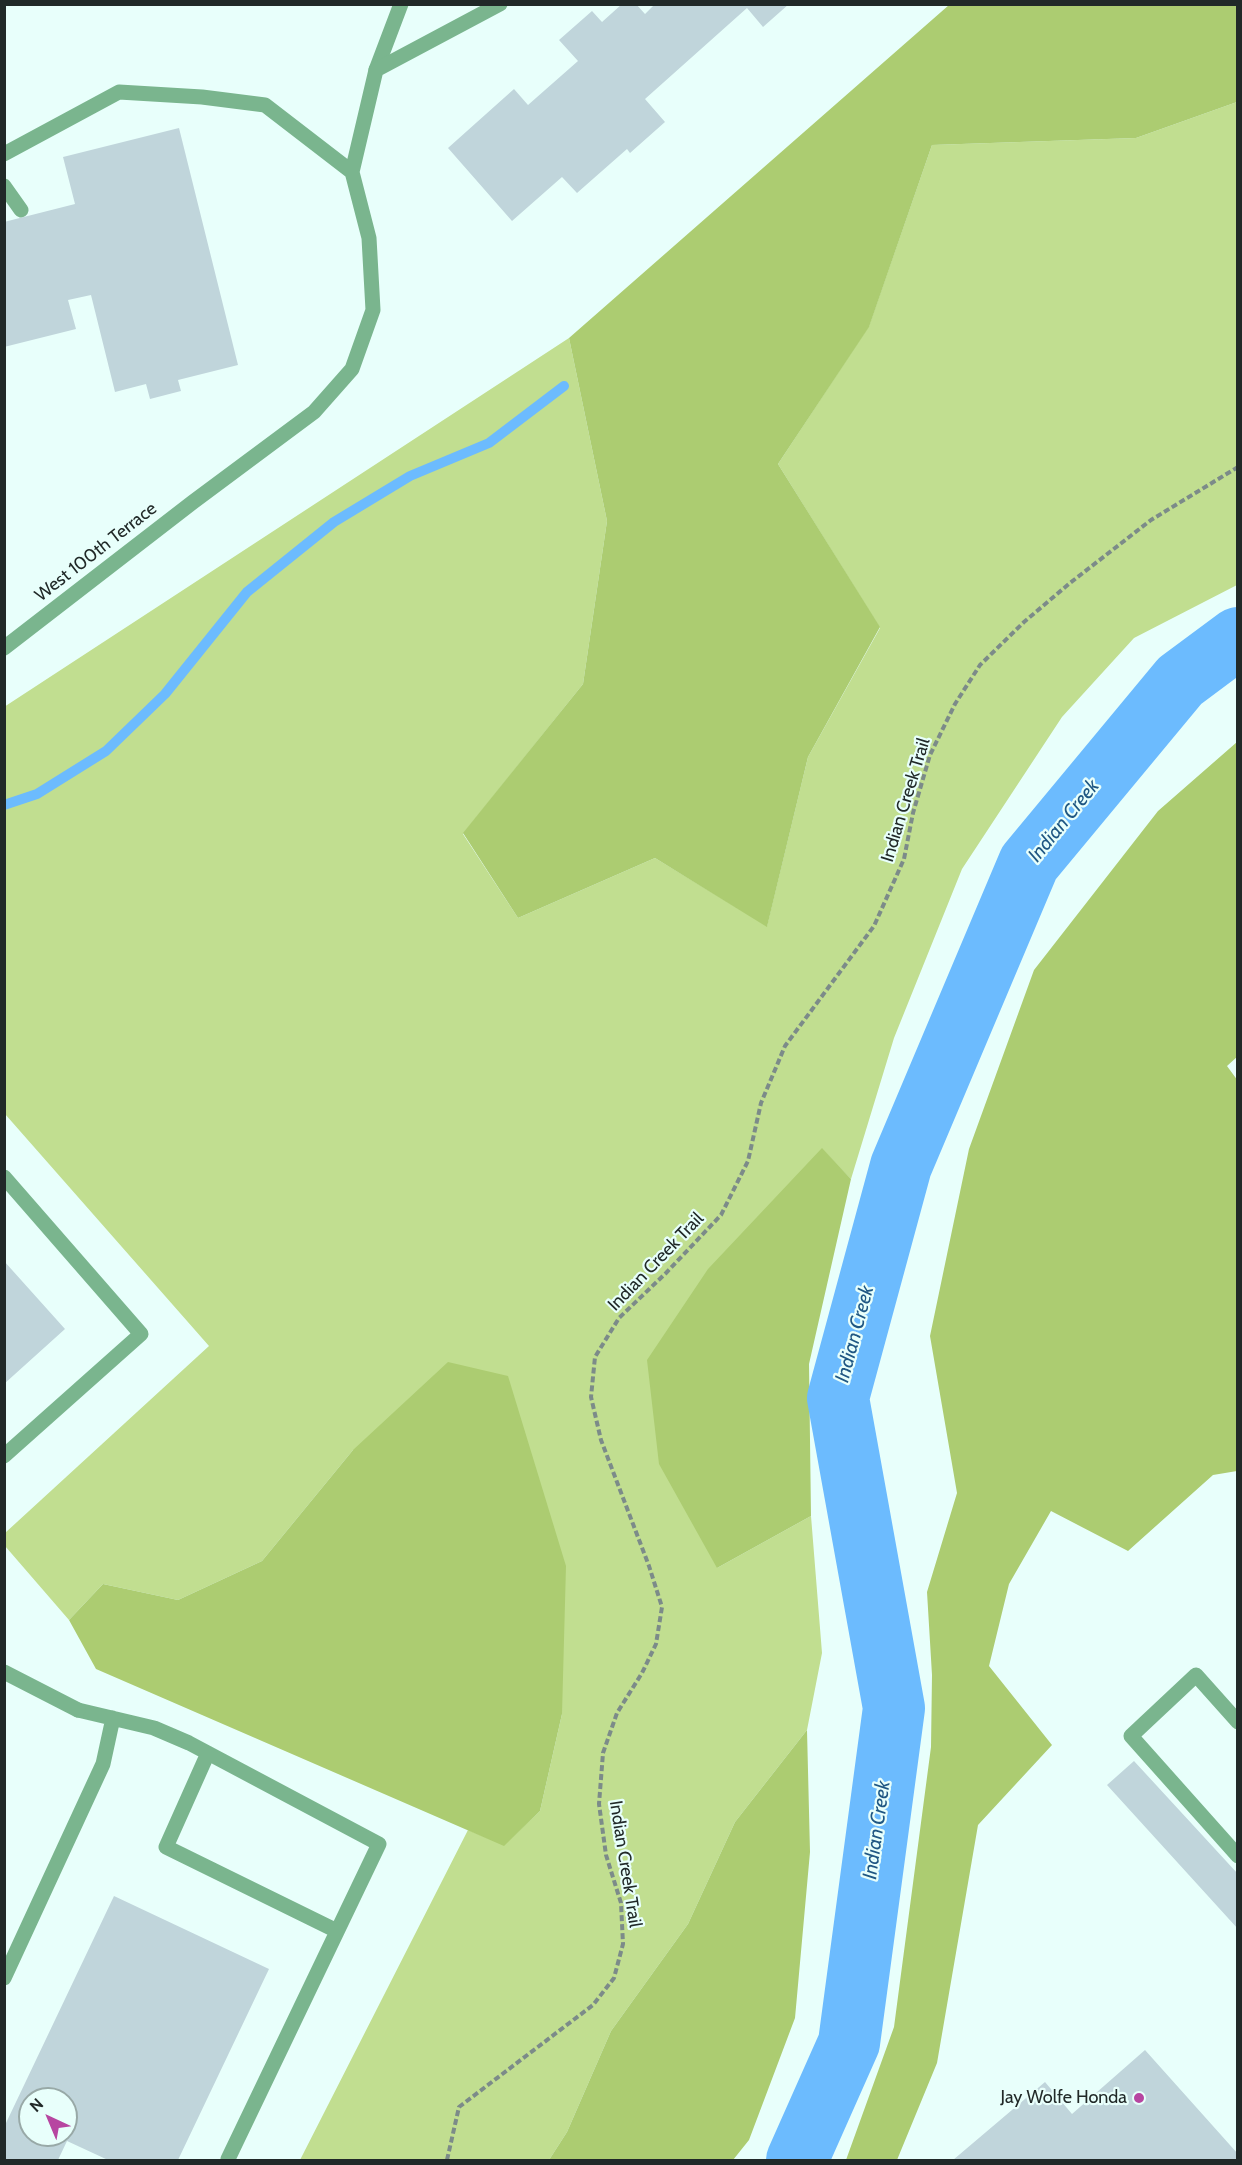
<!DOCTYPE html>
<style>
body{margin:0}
#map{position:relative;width:1242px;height:2165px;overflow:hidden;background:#e8fffb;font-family:Cabin,sans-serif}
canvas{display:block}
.frame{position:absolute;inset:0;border:6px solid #212928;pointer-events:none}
.north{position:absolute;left:18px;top:2087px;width:60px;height:60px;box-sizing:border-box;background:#e8fffb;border:2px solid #98a9a7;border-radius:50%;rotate:316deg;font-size:16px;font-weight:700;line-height:24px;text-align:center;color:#212928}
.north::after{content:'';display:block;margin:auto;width:21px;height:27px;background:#b746a1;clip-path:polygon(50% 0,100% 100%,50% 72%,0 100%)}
</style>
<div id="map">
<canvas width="1242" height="2165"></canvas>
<div class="frame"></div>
<div class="north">N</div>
</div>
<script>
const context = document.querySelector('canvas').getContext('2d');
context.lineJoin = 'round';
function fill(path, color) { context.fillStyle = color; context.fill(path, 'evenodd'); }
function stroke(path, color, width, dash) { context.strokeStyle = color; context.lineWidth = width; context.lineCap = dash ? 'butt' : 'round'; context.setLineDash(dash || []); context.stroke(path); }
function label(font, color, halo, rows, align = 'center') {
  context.font = font + ' Cabin,sans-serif'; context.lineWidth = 4.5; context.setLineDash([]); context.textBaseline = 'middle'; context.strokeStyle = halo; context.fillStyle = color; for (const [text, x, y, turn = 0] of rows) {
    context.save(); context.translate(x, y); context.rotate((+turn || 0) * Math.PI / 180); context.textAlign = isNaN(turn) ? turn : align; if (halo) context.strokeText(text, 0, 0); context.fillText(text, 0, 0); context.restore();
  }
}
fill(new Path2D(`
 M1237,102V585L1134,638L1062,717L962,869L894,1038L851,1179L822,1149L717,1568L811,1516L822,1653L807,1730L735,1822L688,1924L611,2031L567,2132L549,2160H300L468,1830L504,1845L540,1811L562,1714L353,1450L262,1561L178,1600L103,1584L69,1620L5,1546V1533L209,1346L5,1114L4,707L569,338L607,521L583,684L463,834L518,918L655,858L767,926L808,757L880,628L778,464L869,326L932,145L1136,138Z`), '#c1de90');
fill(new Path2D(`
 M949,5H1237V102L1136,138L932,145L869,327L778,464L880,627L808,757L767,927L655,858L518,918L463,833L583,684L607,521L569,338Z
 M1237,742L1238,1056L1227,1066L1238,1081L1237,1471L1213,1475L1128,1551L1051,1511L1009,1584L989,1666L1052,1745L978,1825L937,2063L897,2160H846L894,2027L931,1747L932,1675L927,1592L957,1493L930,1336L969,1149L1034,970L1158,811Z
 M822,1148L851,1179L809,1364L811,1516L717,1568L659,1464L647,1360L708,1269Z
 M448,1362L508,1376L566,1566L562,1714L540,1811L504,1846L96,1669L69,1620L103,1584L178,1600L262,1561L353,1450Z
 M807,1730L810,1852L795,2018L749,2140L733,2160H549L567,2132L611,2031L688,1924L735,1822Z`), '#accc71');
stroke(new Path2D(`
 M4,805L37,794L106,751L165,694L247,592L334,522L410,476L489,443L564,386`), '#6cbbfe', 10);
stroke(new Path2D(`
 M797,2160L849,2043L894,1708L838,1398L901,1166L1029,863L1180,681L1238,638`), '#6cbbfe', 62);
fill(new Path2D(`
 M622,4H636L645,14L655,4H789L763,27L747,8L645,99L665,122L630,153L627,149L577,193L562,177L512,221L448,148L514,89L528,105L578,61L559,40L592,11L602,22Z
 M179,128L238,365L178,380L181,391L150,399L146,384L115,392L91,295L68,300L76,329L4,347V222L75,204L63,157Z
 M4,1261L65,1329L4,1384Z
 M1134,1761L1238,1874V1929L1107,1785Z
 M114,1896L269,1969L178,2160H108L67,2141L58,2160H4V2123H6ZM30,2099H66V2135H30Z
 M1145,2050L1238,2154V2160H953L1045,2082L1072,2114Z`), '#c0d5db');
stroke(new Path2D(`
 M447,2160L459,2107L593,2005L614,1978L623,1944L621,1903L606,1855L599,1804L603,1753L617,1713L642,1673L656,1644L662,1607L649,1566L601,1440L591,1397L595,1357L619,1318L666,1273L721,1215L748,1161L761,1103L785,1046L874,926L904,859L913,813L930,755L955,704L980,665L1024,622L1070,583L1151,520L1238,467`), '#7c8b89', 4, [6, 3]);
stroke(new Path2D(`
 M376,70L401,4
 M4,186L21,210
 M4,1177L141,1334L4,1456
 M78,1710L154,1728L189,1743L379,1844L228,2159
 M1238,1722L1196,1675L1131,1736L1238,1856
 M208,1753L166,1847L337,1931
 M4,1978L103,1764L113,1718`), '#7ab58e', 15);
stroke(new Path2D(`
 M4,154L119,92L202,97L265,105L352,172
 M4,648L193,502L314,412L352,369L373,310L369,238L352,172L376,70L500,4
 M4,1672L78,1710`), '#7ab58e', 15);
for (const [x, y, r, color] of [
 [1139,2098,6,"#b746a1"]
]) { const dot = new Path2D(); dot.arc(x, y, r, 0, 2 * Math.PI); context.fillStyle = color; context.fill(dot); stroke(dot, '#e8fffb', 2); }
label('18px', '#212928', '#e8fffb', [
 ["West 100th Terrace",96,552,-38],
 ["Indian Creek Trail",906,800,-73],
 ["Indian Creek Trail",656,1262,-46],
 ["Indian Creek Trail",625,1864,81]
]);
label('18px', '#212928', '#e8fffb', [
 ["Jay Wolfe Honda",1127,2098]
], 'right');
label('italic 20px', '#1f5783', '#e8fffb', [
 ["Indian Creek",1064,821,-51],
 ["Indian Creek",855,1334,-75],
 ["Indian Creek",877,1830,-82]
]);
</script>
